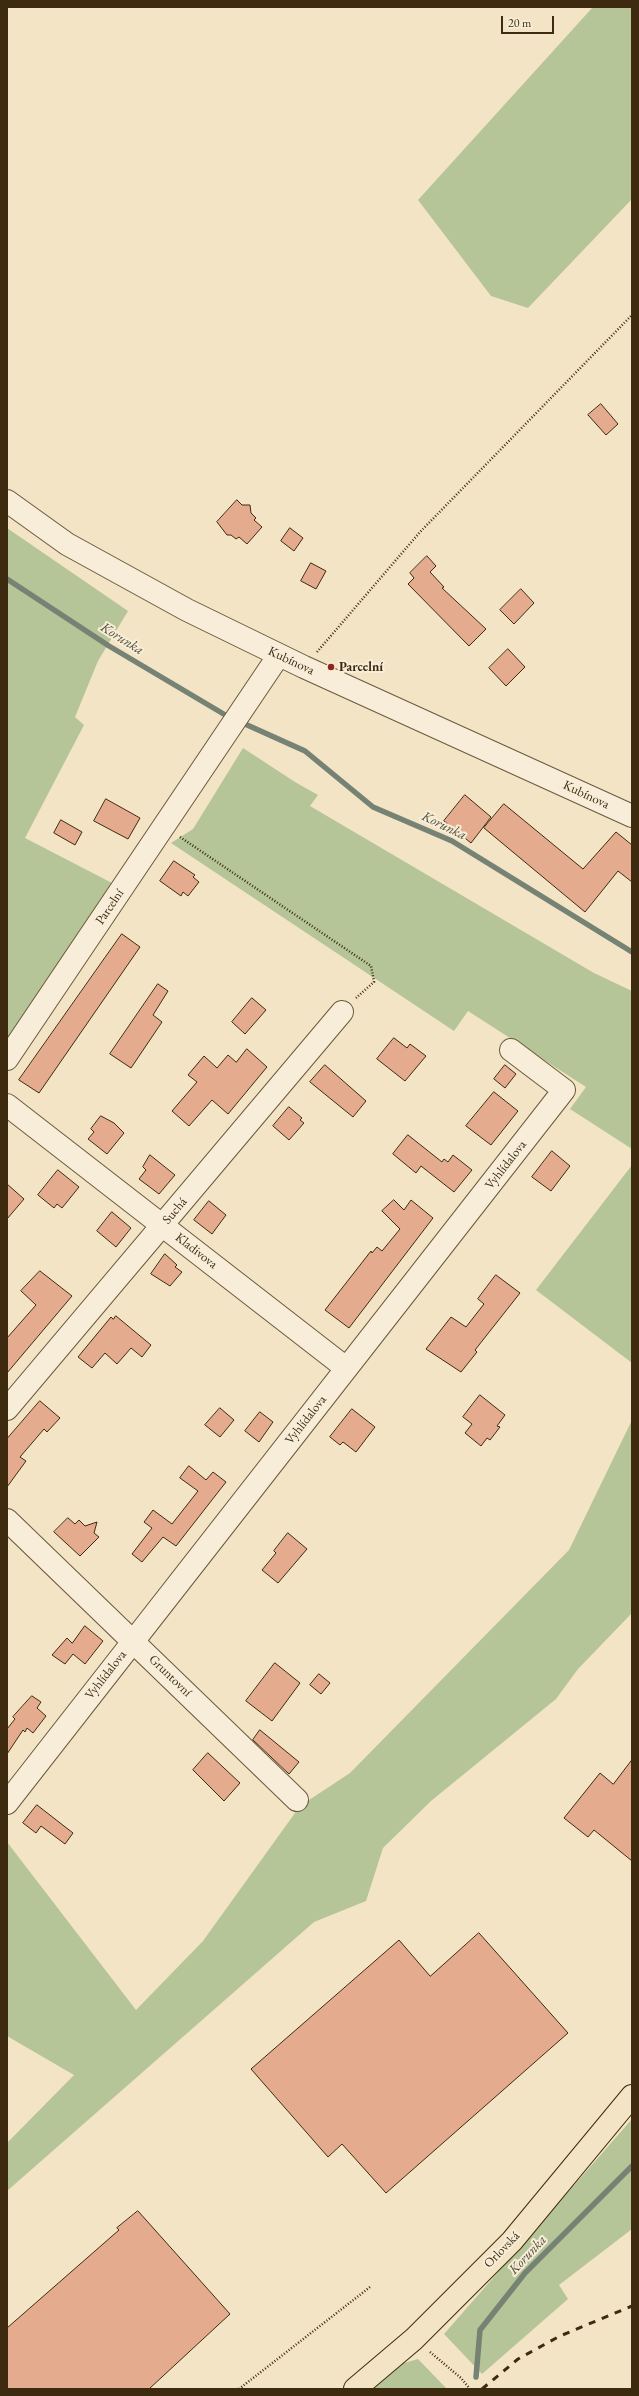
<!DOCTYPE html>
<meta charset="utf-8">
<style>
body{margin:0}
#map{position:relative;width:639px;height:2396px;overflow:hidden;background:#f3e4c5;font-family:"EB Garamond",serif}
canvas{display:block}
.frame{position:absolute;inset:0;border:8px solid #3e2b0f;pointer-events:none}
.scale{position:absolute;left:501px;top:16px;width:53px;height:18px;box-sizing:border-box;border:2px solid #3e2b0f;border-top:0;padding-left:5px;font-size:12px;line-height:14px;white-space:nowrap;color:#3e2b0f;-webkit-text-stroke:3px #f7edd9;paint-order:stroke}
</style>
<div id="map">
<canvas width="639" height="2396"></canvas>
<div class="frame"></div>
<div class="scale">20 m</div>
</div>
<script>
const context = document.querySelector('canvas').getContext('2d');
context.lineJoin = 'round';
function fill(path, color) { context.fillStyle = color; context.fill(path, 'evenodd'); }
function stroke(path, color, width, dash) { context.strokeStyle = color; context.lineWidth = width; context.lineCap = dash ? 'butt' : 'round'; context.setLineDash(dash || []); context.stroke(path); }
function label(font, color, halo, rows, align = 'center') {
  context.font = font + ' "EB Garamond",serif'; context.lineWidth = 4; context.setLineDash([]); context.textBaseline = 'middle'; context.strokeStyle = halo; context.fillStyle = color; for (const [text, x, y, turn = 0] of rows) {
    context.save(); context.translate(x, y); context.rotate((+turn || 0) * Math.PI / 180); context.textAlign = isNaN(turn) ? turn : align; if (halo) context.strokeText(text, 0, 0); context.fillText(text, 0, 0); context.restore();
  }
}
fill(new Path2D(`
 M593,7H632V199L528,308L491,296L418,200Z
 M7,528L128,611L98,661L75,717L84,725L25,838L112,883L49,984L7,1040Z
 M243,748L295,782L318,795L310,806L594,973L632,991V1149L570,1109L586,1087L468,1011L454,1031L171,843L193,829Z
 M632,1165V1363L536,1290Z
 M632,1420V1613L578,1669L556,1699L431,1801L383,1848L366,1901L314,1922L7,2191V2143L74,2075L7,2036V1842L136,2010L203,1941L300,1806L350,1773L569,1550Z
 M632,2119V2229L559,2285L568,2299L482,2374L444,2334Z
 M418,2359L447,2389H373L404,2363Z`), '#b6c598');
stroke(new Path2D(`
 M7,579L109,646L227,716
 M245,724L305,751L373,807L452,841L632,952
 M476,2377L480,2330L525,2273L632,2166`), '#768374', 5.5);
const building = new Path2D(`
 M601,404L618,424L606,435L588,415Z
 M237,500L242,505H250L251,513L256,518L254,520L262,527L247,544L239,537L236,539L231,535H227L217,522Z
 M290,528L303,538L294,551L281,541Z
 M427,556L436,566L430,572L444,587L442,588L486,629L469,646L408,584L414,578L410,573Z
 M311,563L326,571L316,589L301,581Z
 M521,589L534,603L514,624L500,610Z
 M508,649L525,667L506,686L489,668Z
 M465,795L491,817L471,843L444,821Z
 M106,799L140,818L128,839L94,821Z
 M504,804L583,869L616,832L632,845V882L618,871L585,912L484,828Z
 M61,820L82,832L75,845L54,833Z
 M174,861L195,875L193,877L199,882L188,896L183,892L181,896L160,881Z
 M122,934L140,947L39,1093L19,1080Z
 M158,984L168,991L153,1015L162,1022L131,1068L110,1054Z
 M252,998L266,1010L245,1034L232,1022Z
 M394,1038L407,1048L410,1044L426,1056L405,1081L377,1059Z
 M247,1049L267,1067L228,1114L212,1100L189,1126L172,1111L197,1082L188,1075L204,1056L217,1068L228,1055L236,1062Z
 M325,1065L366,1101L353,1117L310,1082Z
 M505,1065L516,1074L505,1088L494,1079Z
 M494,1092L518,1111L491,1145L466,1126Z
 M289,1107L302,1118L300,1120L304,1123L289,1140L273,1126Z
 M101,1116L114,1123L124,1133L107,1154L88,1139L94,1132L91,1129Z
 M408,1135L442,1162L444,1159L448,1162L453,1155L472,1170L454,1192L421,1166L416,1173L393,1154Z
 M552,1151L570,1166L551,1191L532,1177Z
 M150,1155L175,1175L159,1194L139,1179L146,1170L143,1167Z
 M58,1170L79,1187L62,1208L57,1204L54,1208L38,1195Z
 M7,1184L24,1199L7,1219Z
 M394,1200L404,1210L411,1200L433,1218L349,1328L325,1310L371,1251L372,1253L377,1247L382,1251L400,1229L382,1211Z
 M209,1201L226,1215L212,1234L194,1220Z
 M112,1212L131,1228L116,1247L97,1231Z
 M165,1254L177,1265L175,1267L182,1272L170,1286L151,1274Z
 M40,1271L72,1296L7,1373V1338L36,1305L21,1291Z
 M496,1275L520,1293L475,1350L477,1352L461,1372L426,1349L451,1317L466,1327L484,1304L478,1299Z
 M116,1316L151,1345L142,1357L131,1348L117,1364L105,1353L92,1368L78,1357L111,1317L113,1319Z
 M480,1395L505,1415L497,1426L500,1427L490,1440L487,1438L481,1446L465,1433L472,1424L463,1417Z
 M40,1401L60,1418L47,1432L44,1429L20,1457L26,1461L7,1487V1439Z
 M220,1408L234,1420L220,1437L205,1425Z
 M352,1409L375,1427L356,1452L343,1442L340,1445L330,1437Z
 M260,1412L273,1422L259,1442L245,1431Z
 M189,1466L206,1480L213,1472L226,1482L176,1546L163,1537L142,1562L132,1554L152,1528L144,1522L153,1510L172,1524L198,1491L180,1478Z
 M68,1518L75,1524L79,1520L85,1526L97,1522L94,1533L99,1537L80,1556L54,1532Z
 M288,1533L307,1549L278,1583L262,1570L276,1553L274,1551Z
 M85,1626L103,1641L85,1664L73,1654L65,1664L52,1655L67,1638L72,1643Z
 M275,1663L300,1683L272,1721L246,1701Z
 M319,1674L330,1683L321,1694L310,1685Z
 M32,1696L41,1702L37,1708L46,1716L33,1733L27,1728L25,1732L23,1730L7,1754V1729L15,1719L13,1717Z
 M260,1730L299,1762L289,1774L253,1740Z
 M208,1753L240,1783L224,1801L193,1770Z
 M632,1760V1861L594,1830L588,1837L564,1818L600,1773L613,1784Z
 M37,1805L73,1833L65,1844L41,1826L36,1833L23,1823Z
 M479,1933L568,2033L386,2193L342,2144L328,2157L251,2069L399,1940L430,1976Z
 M138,2211L230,2314L149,2389H7V2328L119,2230L117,2228Z`);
fill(building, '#e5ab8f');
stroke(building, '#3e2b0f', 1);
const minor = new Path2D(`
 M7,501L67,544L187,610L304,667L632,816
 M7,1059L279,655
 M7,1105L346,1368
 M7,1409L342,1012
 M7,1520L297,1800
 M7,1803L564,1090L511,1050`);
const major = new Path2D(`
 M355,2389L414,2339L512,2241L632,2096`);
stroke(minor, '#6b593c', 24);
stroke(major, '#3e2b0f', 24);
stroke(new Path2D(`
 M317,652L420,532L632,315
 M180,837L371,966L374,982L356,998
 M430,2352L461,2378L470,2389
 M239,2389L370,2287`), '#3e2b0f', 2.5, [1, 2]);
stroke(minor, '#f7edd9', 22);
stroke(major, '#f3e4c5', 22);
stroke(new Path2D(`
 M482,2389L518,2359L560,2336L632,2306`), '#3e2b0f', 3, [7, 7]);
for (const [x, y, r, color] of [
 [331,667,4,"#8f2418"]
]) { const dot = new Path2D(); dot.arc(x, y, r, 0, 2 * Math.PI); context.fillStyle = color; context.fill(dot); stroke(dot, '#f7edd9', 1.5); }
label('13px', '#3e2b0f', '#f7edd9', [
 ["Kubínova",291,661,25],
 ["Kubínova",586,795,25],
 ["Parcelní",110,907,-56],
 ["Vyhlídalova",506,1165,-52],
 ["Suchá",175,1211,-50],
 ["Kladivova",196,1251,38],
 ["Vyhlídalova",306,1420,-52],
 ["Vyhlídalova",106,1675,-52],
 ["Gruntovní",170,1676,44],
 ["Orlovská",502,2250,-46]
]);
label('bold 13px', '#3e2b0f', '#f7edd9', [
 ["Parcelní",339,667]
], 'left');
label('italic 14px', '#555039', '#f7edd9', [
 ["Korunka",122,639,32],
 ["Korunka",444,826,26],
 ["Korunka",528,2255,-47]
]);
</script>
